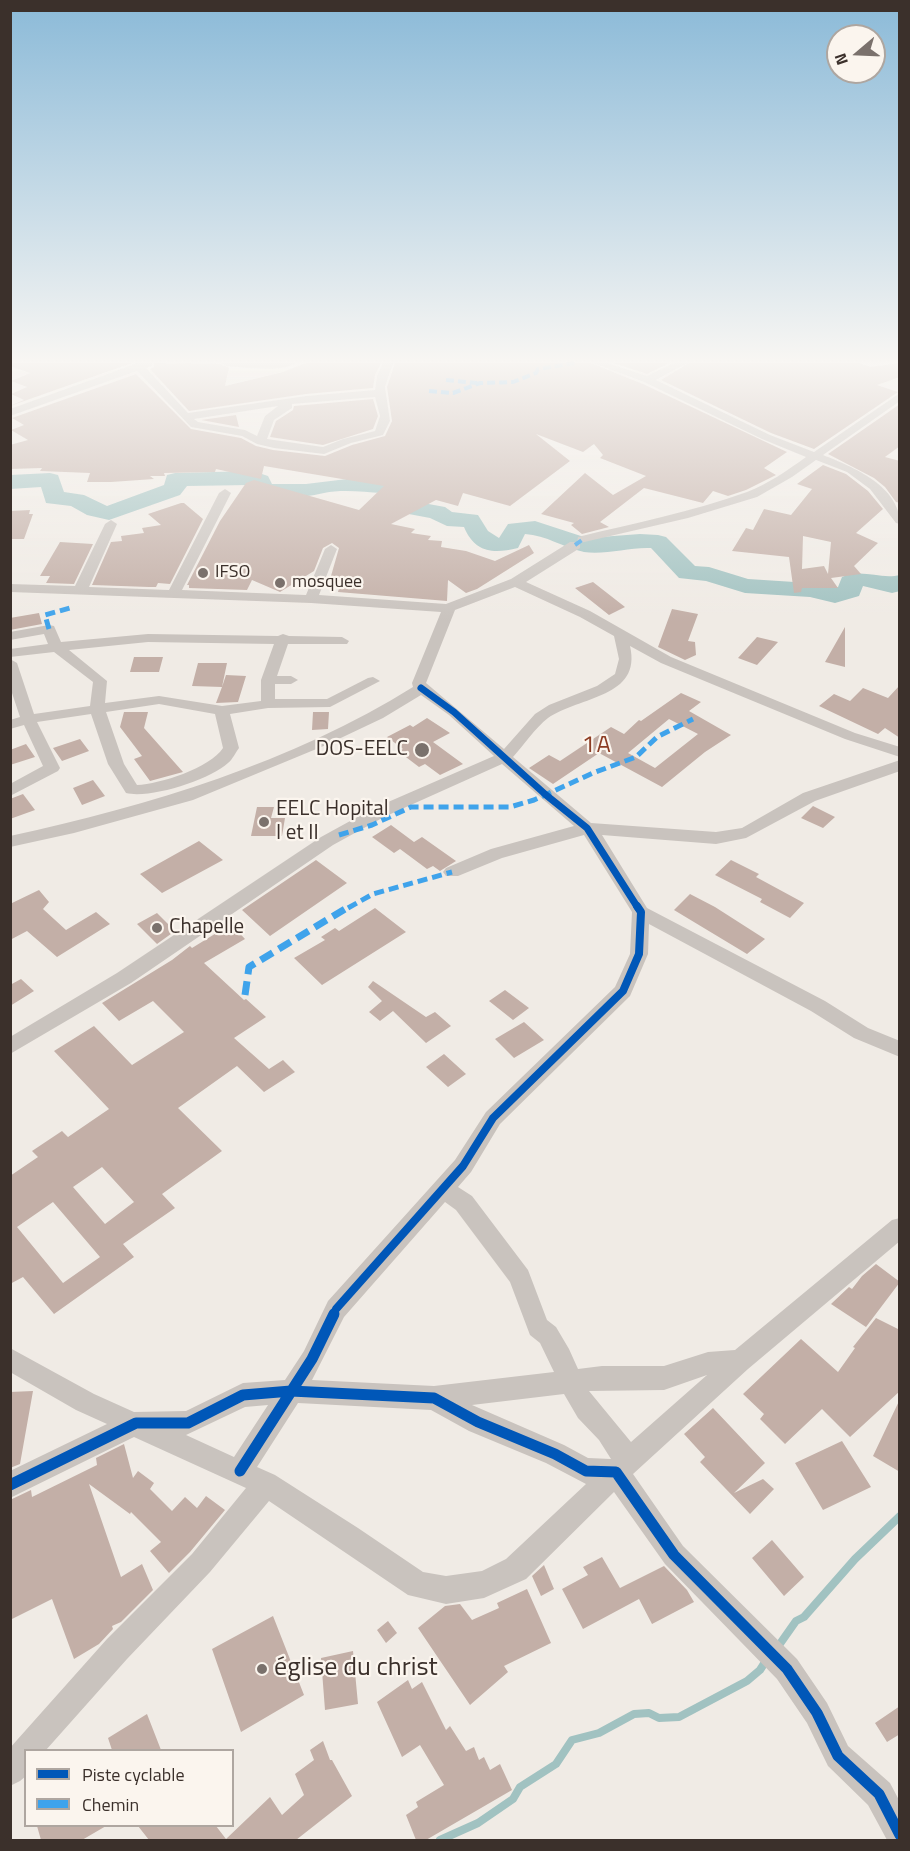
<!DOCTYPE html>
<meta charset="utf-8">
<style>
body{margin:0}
#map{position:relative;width:910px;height:1851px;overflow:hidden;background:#f0ebe5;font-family:"Titillium Web",sans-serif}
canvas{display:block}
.frame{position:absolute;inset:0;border:12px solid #3b302b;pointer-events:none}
.legend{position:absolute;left:24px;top:1749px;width:210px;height:78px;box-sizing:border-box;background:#fbf5ee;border:2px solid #aea6a0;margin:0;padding:8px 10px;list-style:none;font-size:18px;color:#3b302b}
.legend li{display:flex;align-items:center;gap:12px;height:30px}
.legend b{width:30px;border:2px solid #aea6a0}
.north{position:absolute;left:826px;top:24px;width:60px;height:60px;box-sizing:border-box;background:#fbf5ee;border:2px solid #aea6a0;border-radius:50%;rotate:251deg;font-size:16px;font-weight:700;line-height:24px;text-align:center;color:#3b302b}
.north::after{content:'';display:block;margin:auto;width:21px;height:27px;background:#7a716c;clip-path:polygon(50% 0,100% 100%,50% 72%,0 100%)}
</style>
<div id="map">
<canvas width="910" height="1851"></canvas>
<div class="frame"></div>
<ul class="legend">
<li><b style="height:8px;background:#0057b8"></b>Piste cyclable</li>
<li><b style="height:8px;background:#3fa3eb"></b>Chemin</li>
</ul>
<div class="north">N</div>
</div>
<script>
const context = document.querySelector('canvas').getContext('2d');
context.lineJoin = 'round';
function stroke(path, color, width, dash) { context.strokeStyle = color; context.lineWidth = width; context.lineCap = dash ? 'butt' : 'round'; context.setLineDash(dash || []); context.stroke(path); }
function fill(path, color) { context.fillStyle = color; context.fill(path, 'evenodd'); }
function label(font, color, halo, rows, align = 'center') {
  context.font = font + ' "Titillium Web",sans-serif'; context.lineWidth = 4.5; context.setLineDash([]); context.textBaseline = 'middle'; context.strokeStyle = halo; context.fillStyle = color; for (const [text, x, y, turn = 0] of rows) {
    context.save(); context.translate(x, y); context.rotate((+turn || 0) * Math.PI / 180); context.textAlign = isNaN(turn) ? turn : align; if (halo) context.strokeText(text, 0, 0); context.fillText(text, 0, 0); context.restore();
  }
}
stroke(new Path2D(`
 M777,1648L796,1621L804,1617L855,1559L900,1516
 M440,1840L478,1823L513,1799L520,1787L556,1764L572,1740L599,1733L634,1714L649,1713L659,1718L679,1717L747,1681L760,1670L767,1659`), '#a1c2c1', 8);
fill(new Path2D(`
 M253,471L268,476L272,484H306L347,479L396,482L412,501L445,507L452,512L478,515L488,531L499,538L508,524L535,521L587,538L640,534L658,535L666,537L695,566L709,567L748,579L810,583L834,588L838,587L842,577C863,568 880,580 900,575V591L892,593L863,586L859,596L835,603L810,597L745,593L706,581L679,578L651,548C629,547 606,555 584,552C564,548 546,535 525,534L518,548C493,554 475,553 464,527L447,526L430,518L398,512L382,493C364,492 342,489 324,493C303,498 279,500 257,495L250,485L187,486L180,495L109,520L87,515L71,506L46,503L41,487L10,489V475L50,473L58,475L64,492L84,495L107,506L164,485L167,475L175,473Z`), '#a1c2c1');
fill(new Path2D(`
 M10,363H132L10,406L24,400L11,394L27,387L11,381L30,373L10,366Z
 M154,363L220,364L229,368L225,386L283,372L306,363H381L375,375L373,388L306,394L189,411L150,369L154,367Z
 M395,363H591L643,384L787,452L764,468L776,475L746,490L728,496L713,491L703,503L644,488L600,522L609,527L582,534L571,525L574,523L541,514L585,473L613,495L646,476L600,458L603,455L594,444L583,452L536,434L570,461L510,506L463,493L458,506L436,500L391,524L415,529L411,533L431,536L428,540L442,541L441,547L466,551L495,561L529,545L534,553L477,589L466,593L448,580L447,601L338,592L339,588H335L338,576H331L339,548L332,543L323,548L314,571L280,592L252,580L247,590L189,588V585H187L220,521L246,483L254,480L359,510L384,486L264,466L261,479L216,469L215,472L164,473L165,476H150L154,479L111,482H87L90,473L40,471L42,468L10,469V445L28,440L11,430L24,425L12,418L136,374L191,429L241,438L256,446L273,450L325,456L352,445L385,436L392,421L387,387Z
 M614,363H669L647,374Z
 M689,363H858L871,367L900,363V377L877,385L898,392L814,449L771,433L661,380Z
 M373,399L378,416L373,429L323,445L270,437L276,421L293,410L294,406Z
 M900,404V446L885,457L900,461V503L896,502L885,487L874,478L828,454Z
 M236,415L239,427L201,420Z
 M823,465L846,474L868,491L883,509L856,533L878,543L854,566L861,574L831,578L838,588H802L801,592L794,593L789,557L732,551L746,528L753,530L764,509L791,515L812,489L797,484ZM803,536L831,542L828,574L824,566L802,569Z
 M181,503H184L203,519L170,584L158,583L156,587H149L92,585L111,542L122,541L121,536L144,533L142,528L161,525L148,514Z
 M30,510L29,514H33L24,539H10V511Z
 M60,542L93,544L74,584L46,583L50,576H40Z
 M593,582L625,607L609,615L575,588Z
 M672,609L698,614L688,641L695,642L696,655L685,660L658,647Z
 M39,613L42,624L10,630V618Z
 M845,627V667L825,662Z
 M757,637L778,642L757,665L738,658Z
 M134,657H163L159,672H130Z
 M198,663H227L222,687L226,675L246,676L238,702L216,703L222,687L192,686Z
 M900,685V738L885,728L878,734L819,706L834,694L850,701L863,688L888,698Z
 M681,693L701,702L689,711L731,735L705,752L662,787L599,753L553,784L529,768L549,755L560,761L611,727L624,734L639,720L641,721ZM669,719L698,734L655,768L628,753Z
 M124,712H148L144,728L183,772L150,781L134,759L142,756L120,727Z
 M313,712H329L328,729L312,730Z
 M427,718L450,733L433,742L463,764L440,775L425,764L419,767L398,751L403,749L387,737L410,725L413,727Z
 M80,739L89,751L62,761L53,748Z
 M26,744L35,757L10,765V750Z
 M93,780L105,796L82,805L73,788Z
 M23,794L35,810L10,819V799Z
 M813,806L835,817L823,828L801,818Z
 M257,807H274L271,818H285L282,836H251Z
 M391,825L414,842L422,837L456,861L440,871L433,866L427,869L400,849L394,853L372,837Z
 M199,841L223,860L162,893L140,874Z
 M316,860L347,883L270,936L242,910Z
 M731,860L759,874L756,877L804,903L790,918L760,902L762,899L715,875Z
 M39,890L49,902L43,909L66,930L96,912L110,924L57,957L27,931L10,940V904Z
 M690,894L715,907L765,939L747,954L674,910Z
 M375,908L406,932L322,985L294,958L325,940L321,937L335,928L339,931Z
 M157,913L175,931L157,944L137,924Z
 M231,924L245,939L204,963L244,1000L246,999L266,1017L234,1038L269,1069L283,1060L295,1072L264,1092L237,1066L178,1108L222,1151L162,1194L175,1208L123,1244L134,1257L54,1314L23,1277L10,1284V1176L38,1157L32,1151L62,1131L68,1137L109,1109L54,1051L94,1026L132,1065L184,1032L153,1001L119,1021L102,1003L172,960L190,946L192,948ZM102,1167L134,1202L105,1224L73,1187ZM53,1202L100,1257L63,1283L17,1227Z
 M21,979L34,991L10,1006V985Z
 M373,981L426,1017L435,1012L451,1026L426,1043L393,1011L380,1021L369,1012L382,1001L368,987Z
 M505,990L529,1008L513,1020L489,1001Z
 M524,1022L544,1040L514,1058L495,1039Z
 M444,1054L466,1074L448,1087L426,1067Z
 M876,1264L900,1282L866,1327L831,1304L849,1287L852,1289L862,1276Z
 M876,1318L900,1330V1391L850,1437L822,1409L785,1444L760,1419L764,1414L743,1394L801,1339L838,1372L855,1348L853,1347Z
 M33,1391L20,1464L10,1468V1392Z
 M900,1399V1472L873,1456Z
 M713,1408L765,1463L734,1493L763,1479L774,1489L750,1514L700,1462L705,1457L684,1434Z
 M842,1441L871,1487L823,1510L795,1463Z
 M124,1444L133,1478L138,1471L154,1483L150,1489L172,1511L185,1497L197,1508L206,1496L225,1510L190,1552L169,1573L150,1551L161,1542L131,1512L130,1514L89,1484L121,1577L142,1564L153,1590L121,1622L112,1626L113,1629L99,1644L74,1659L52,1599L10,1620V1500L31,1490L32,1497L97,1465L96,1458Z
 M772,1540L804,1577L784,1596L752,1558Z
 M602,1557L620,1588L664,1566L687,1590L694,1602L652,1624L639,1599L583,1629L562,1589L588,1575L583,1567Z
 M544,1565L554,1589L541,1596L532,1576Z
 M527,1589L551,1643L504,1666L508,1672L470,1705L418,1628L445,1606L460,1604L472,1620L499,1608L497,1603Z
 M273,1616L304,1695L241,1732L212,1649Z
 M388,1621L397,1633L386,1643L377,1630Z
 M353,1651L358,1704L325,1710L321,1658Z
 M408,1680L412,1689L422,1682L446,1730L450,1726L466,1751L474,1747L479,1760L484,1757L490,1770L500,1764L512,1790L426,1840H416L406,1815L418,1807L416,1802L444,1785L420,1745L402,1757L377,1702Z
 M900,1706V1734L887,1742L875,1723Z
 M147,1714L161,1750H112L108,1738Z
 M323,1741L330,1760H332L352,1796L296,1840H149L138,1826H216L226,1839L270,1797L282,1815L304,1795L295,1774L314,1760L310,1750Z
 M37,1826H106L82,1840H41Z`), '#c3afa7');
fill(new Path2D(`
 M138,363H152V366L146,368L188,413L306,396L375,390L377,376L383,363H393L385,387L390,421L383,435L351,443L324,454L274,448L257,444L242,436L191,427L137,371L10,416V409ZM375,397L380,416L375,431L343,439L323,447L267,439L274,420L292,408V404ZM278,406L265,416L257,436L245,430L198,422L194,419Z
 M222,363H295C282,373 244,367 227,366Z
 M593,363H607L647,376L674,363H687L656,380L770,435L814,452L900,393V401L823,455C853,467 900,486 900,524L896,523L870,489L847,472L816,460L792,477L757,497L688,518L580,543V548L526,582L590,611L671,657L855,733L900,747V757L845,739L661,663L630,646C642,698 580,696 548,718C535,728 524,745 513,757L591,823L716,832L742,828L803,793L900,760V771L815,801L746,838L716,844L602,835L647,908L825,1001L868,1028L900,1041V1057L854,1038L811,1011L649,924L648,954L630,996L500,1124L471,1172L458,1187L472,1196L528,1270L547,1320L556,1327L569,1349L578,1369L602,1366H664L708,1352L735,1350L892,1220L900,1218V1241L748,1369L633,1474L683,1546L797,1659L827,1703L848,1746L890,1783L900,1802V1840H887L868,1805L828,1766L807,1723L777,1679L665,1564L614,1492L526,1579L484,1598L446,1604L408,1595L269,1501L210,1572L127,1659L46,1750H26V1776L20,1781L10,1786V1748L17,1740L107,1639L192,1554L246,1488L134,1437L10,1498V1471L107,1424L76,1410L10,1372V1348L94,1394L134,1412L186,1411L243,1383L285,1380L304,1351L328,1301L455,1160L486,1112L615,987L630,954L632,912L584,835L502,858L458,876H446L443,872L446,868L491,849L574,826L502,764L384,817L333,845L131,983L10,1054V1037L117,973L321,837L372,809L494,756L449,715L421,695L383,718L326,745L193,800L74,833L10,847V836C149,806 293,762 413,687L412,683L441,612L311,603L10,592V584L75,586L105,524L111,520L117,524L89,587L169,590L219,493L225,489L231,493L182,590L306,595L325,549L331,545L337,549L319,595L446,604L511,579L570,542H577L578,537C634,523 692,512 747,492C768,484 788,470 806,457L762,439L644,382ZM515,587L580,617L614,636L619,659L615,674L597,686L549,705L535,714L504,749L426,683L455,610ZM445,1202L456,1210L510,1282L530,1335L540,1343L554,1372L434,1386L312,1380L344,1317ZM707,1375L631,1442L589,1391L664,1390ZM564,1394L578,1418L599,1440L611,1459L588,1458L564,1445L472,1405ZM298,1403L431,1410L469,1431L546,1463L586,1484L506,1559L482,1571L446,1576L423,1572L358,1528L275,1475L257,1467ZM268,1405L234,1457L186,1435L245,1407Z
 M49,625L54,626L61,642L148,634L278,636L283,634L289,636L342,637L349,641L347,644H288L277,676H291L298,680L291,684H275V699H327L368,678L373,677L380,681L330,707L268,708L230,714L239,748C235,753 233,759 228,763C210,780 150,799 126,793L108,764L91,714L37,722L60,768L58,771L10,796V784L43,766L24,725L10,729V720L20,717L10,687V659L17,663L34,714L90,706L93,682L54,652L10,657V649L48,644L44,634L10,640V632ZM148,642L274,644L261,680V701L222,706L159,696L105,703L107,681L69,650ZM159,704L215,714L223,748C210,768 160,784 137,785L124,764L106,712Z`), '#c9c3be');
stroke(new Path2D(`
 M446,380L477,383
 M429,391L453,393L480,383L513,382L536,373L538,369L575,363
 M575,545L582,540`), '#3fa3eb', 4, [8, 4]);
stroke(new Path2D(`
 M49,629L45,615L70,608
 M339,835L372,825L411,807H510L534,800L593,773L636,757L657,737L693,719
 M348,908L373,894L452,872`), '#3fa3eb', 5, [10, 5]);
stroke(new Path2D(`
 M245,995L249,967L350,906`), '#3fa3eb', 7, [14, 7]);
stroke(new Path2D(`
 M421,688L454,712L546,795L587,828L638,908`), '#0057b8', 7);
stroke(new Path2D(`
 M333,1315L336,1309L463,1166L493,1118L623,991L639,954L641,912L637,906`), '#0057b8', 8);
stroke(new Path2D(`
 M240,1471L312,1359L334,1314
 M10,1485L136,1423H188L243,1395L291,1391L434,1398L478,1422L555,1454L586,1471L616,1472L674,1555L787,1669L817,1713L838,1756L879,1794L900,1835`), '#0057b8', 11);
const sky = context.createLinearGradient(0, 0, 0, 622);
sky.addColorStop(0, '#8bbad8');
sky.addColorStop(0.58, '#f8f6f3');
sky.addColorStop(1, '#f8f6f300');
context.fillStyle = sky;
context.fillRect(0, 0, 910, 622);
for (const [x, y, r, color] of [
 [203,573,6,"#7a716c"],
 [280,583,6,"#7a716c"],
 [422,750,8,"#7a716c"],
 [264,822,6,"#7a716c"],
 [157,928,6,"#7a716c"],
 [262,1669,6,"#7a716c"]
]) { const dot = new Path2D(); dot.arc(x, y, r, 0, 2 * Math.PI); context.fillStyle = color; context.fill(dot); stroke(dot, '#fbf5ee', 2); }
label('18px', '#3b302b', '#fbf5ee', [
 ["IFSO",215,573],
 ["mosquee",292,583]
], 'left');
label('21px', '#3b302b', '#fbf5ee', [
 ["DOS-EELC",408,750,"right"],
 ["EELC Hopital",276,810],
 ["I et II",276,834],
 ["Chapelle",169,928]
], 'left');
context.letterSpacing = '1.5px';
label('24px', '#8c3b22', '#fbf5ee', [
 ["1A",597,746]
]);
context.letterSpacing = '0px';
label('26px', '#3b302b', '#fbf5ee', [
 ["église du christ",274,1669]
], 'left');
</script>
